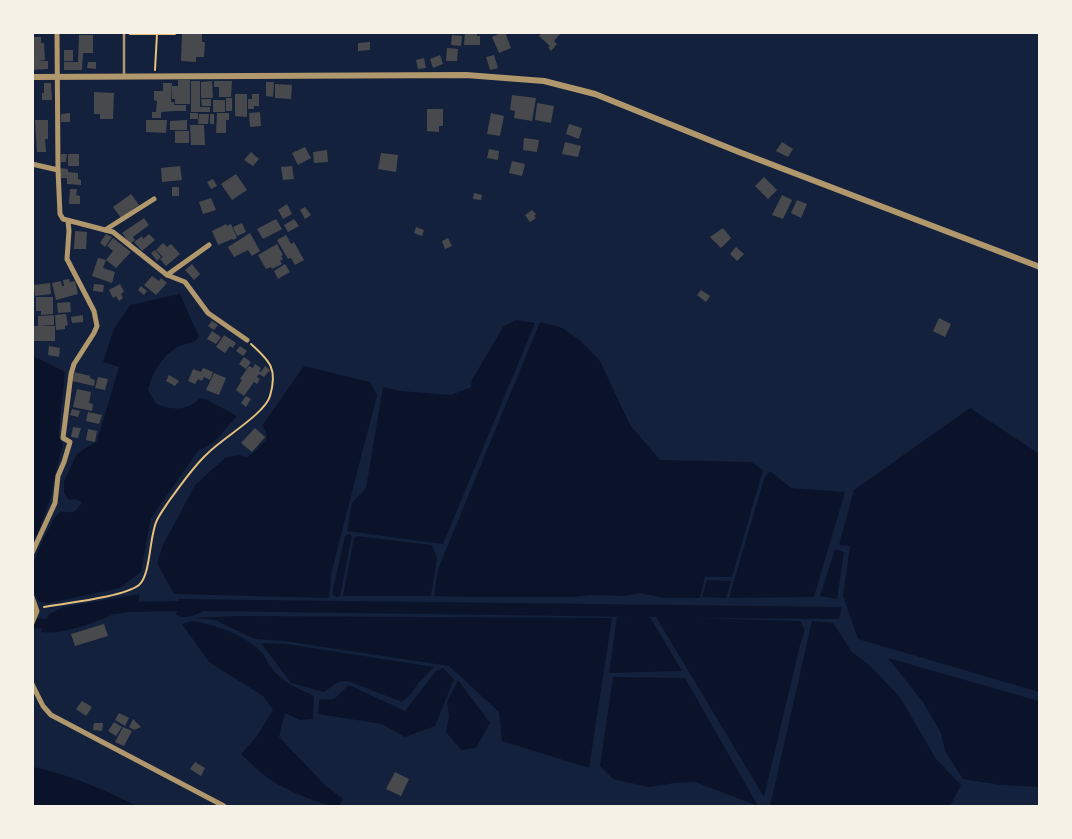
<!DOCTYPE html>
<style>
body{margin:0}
#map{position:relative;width:1072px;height:839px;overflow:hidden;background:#14213d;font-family:"Noto Sans",sans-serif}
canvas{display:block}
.frame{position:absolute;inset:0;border:34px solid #f6f1e7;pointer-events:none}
</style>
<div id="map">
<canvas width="1072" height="839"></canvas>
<div class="frame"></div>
</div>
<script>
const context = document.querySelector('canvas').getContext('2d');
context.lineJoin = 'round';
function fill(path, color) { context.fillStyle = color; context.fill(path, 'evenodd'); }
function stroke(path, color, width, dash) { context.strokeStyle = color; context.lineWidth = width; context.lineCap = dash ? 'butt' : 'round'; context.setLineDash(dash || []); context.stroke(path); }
fill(new Path2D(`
 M180,294L199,337L193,343C170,343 153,369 148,390L156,404C173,410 186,412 200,398L206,399L237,416L214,442L198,451L151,518L141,572L120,588L49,603L39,602C25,578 35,555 47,532C50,527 53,519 57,515C66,505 71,522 82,502L75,499L69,500L64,493V481L77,454L97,441L119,367L103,362L114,329L130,305Z
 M516,320L535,323L443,544L347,531L352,503L366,488L383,387L400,391L451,395L471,387L472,380L503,327Z
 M540,322L562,328L581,341L600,361L630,425L660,460L751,462L763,470L732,577H705L700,598H663L641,593L623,596L593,595L572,597H469L434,596L438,569Z
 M33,356L65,372L59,431V437L63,444L56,471L51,496L40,528L33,541Z
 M304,366L370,382L377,395L332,570L329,598L174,594L157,563L163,545L195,485L225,458L238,455L247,457L253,453L266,440V432L262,426Z
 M970,408L1039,454V692L858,639L843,596L850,546L839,545L854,490Z
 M770,471L791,488L845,492L814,597L729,598L764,479Z
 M349,534L352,536L340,596L337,597L333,595V589L345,536Z
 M357,536L432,545L437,558L431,596H343L354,538Z
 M835,549L844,552L837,599L820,596Z
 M707,580L731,581L726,598L702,597Z
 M140,594L138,603C111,615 71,636 41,632L49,614L64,607Z
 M179,599L842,607L839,619L693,618L800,621L805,630L800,645L764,797L656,617H650L682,671L609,673L617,617H642L204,611C195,615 184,621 175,614L180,610Z
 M235,616L612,618L589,768L502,741L499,712L449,666L284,641L255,639L215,620L194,618Z
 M193,621C216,625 246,635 262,653C266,657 267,662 270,666C281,682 297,688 314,696L313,719L300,720L285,713L279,737L326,786L343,799L339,806C324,807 287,790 274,782C262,775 251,763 241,754L257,736L273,710L263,696L209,662L182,624Z
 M812,621L833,623L852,652L869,665L900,697L936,759L961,785L950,806H770Z
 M261,643L287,644L434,667L419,682L411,694L402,702L348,681L338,682L324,692L291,683Z
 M888,658L1039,701V787L1001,785L963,779L945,751L941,733L923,702Z
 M443,668L454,679L435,726L405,737L382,724L318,714L319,700L334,699L349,685L405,711L436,671Z
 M613,677L685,678L758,806L695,782L675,783L649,787L613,779L600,766Z
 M458,680L490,723L476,748L461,750L446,732L449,716L447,702Z
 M33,767C70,775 103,789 137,806H33Z`), '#0b132b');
stroke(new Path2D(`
 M116,609L129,607L191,606
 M32,623L50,624L58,622`), '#0b132b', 10);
fill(new Path2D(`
 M182,32H202V42H205L204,57H196V62L181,61Z
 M465,32H477V36H480V45H464Z
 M503,32H505L511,48L499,53L492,37Z
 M542,32H562L554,41L557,44L551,51L548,47L550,46L539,36Z
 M79,35H93V53H83L82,70H64V62H78Z
 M452,35L462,36L461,46L451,45Z
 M32,37H41V43H44L45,60L38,61H48V69L32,70Z
 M370,42V50L358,51V43Z
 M447,48L458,49L457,61H446Z
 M64,50H73V61H64Z
 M440,55L443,64L433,68L430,59Z
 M494,55L498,68L490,70L486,57Z
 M424,58L426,68L418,69L416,60Z
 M88,62H96V69L87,68Z
 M178,80H190V104H175V99H172V86H178Z
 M191,81H200V107H210V112H191Z
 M212,81L213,98H201V82Z
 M214,81H232L231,97H219V87H214Z
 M266,82H274L273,97L266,96Z
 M44,83H51L52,100H42V93H44Z
 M163,83H172L171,102H174V111L161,112V118H152V112H156L157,101L154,100V91H163Z
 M275,84L292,85L291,99L275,98Z
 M94,92L114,93L113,119H100V114H94Z
 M235,94H247V117L235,116Z
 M252,94H259V106H254V109H248V99H252Z
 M512,95L536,98L532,121L514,118L515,111L510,110Z
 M226,98H232V111H226Z
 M201,99H211V106H202Z
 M213,100H225V112H213Z
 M537,103L554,106L551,123L535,120Z
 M174,105H186V111H174Z
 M427,109H443V126H439V132L427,131Z
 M260,112L261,126L250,127L249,113Z
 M70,113V122H61V114Z
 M190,113H198V119H190Z
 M217,113H229V120H226V133H216Z
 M491,113L504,116L500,136L487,134Z
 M199,114H209L208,124H198Z
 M210,114H214V124H210Z
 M35,120H48V139H45L46,152H37Z
 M146,120H167L166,133L146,132Z
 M187,120V130H170V121Z
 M569,124L582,128L579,139L566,134Z
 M190,125H204L205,145H191Z
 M175,131H189V143H175Z
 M524,138L539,140L537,152L523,150Z
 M565,142L581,146L578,157L562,154Z
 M782,142L793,149L788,157L776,151Z
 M305,147L311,158L298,165L292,153Z
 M489,149L499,151L498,160L487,158Z
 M327,150L328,162L314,163L313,152Z
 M251,152L259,159L253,166L244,160Z
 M381,153L398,155L396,172L378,169Z
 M61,154H67L66,162H61Z
 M68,154H79V166H68Z
 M512,161L525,164L522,176L509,173Z
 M180,166L182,180L162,182L161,168Z
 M292,166L294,179L283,180L281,167Z
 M60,168L68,169V172L78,173V179L81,180V185L67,184V178H60Z
 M236,174L247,190L232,200L221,184Z
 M764,177L777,190L768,199L755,186Z
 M213,179L217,186L211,189L207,182Z
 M172,187H179V196H172Z
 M70,189H77L76,195L80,196V204H69Z
 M474,193L482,195L481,200L473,199Z
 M131,194L139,205L121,218L113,207Z
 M782,195L792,200L783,219L772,215Z
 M211,198L216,210L203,214L199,202Z
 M797,200L807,204L801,218L791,213Z
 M287,204L292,214L283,219L278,210Z
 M305,207L311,215L305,219L300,210Z
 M532,210L536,214L534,216L536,218L530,222L525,215Z
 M144,218L149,225L133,237L135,240L130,244L122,233Z
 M276,219L282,229L263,239L257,229Z
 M294,219L299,226L288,232L284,225Z
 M242,223L246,232L237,236L233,227Z
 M226,224L227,226L231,224L237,238L233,240L232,239L218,245L212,231Z
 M416,227L424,230L422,236L414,233Z
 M723,228L731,238L721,248L710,237Z
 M75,231L87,232L86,249H74Z
 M250,233L260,251L252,256L248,250L234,257L228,247Z
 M106,234L112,237L105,247L100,243Z
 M149,234L155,240L142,251L134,242L142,236L143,239Z
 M286,235L291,244L294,242L304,260L295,265L291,258L288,259L277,240Z
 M113,238L131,252L116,268L106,260L113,251L107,246Z
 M448,238L452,246L445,249L442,241Z
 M163,243L167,247L171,244L180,254L166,266L160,259L163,257L156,250Z
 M277,244L283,255L281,256L283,259L280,261L282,264L272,269L271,267L266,269L258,255Z
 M736,247L744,254L737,261L730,254Z
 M155,250L161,257L157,261L151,253Z
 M98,258L106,260L103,268L115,272L112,283L92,276Z
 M192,264L200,274L194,280L185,270Z
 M285,264L290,272L278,279L274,271Z
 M152,276L159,281L161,278L167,283L156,295L144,285Z
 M69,279L70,282L75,281L78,294L56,300L52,283L61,281L62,286H64L63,280Z
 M50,283L51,294L35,296L34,285Z
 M94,284L104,285L103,292L93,291Z
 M120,284L124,292L121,294L123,298L119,301L116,296L113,298L109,290Z
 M141,286L147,291L144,295L138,290Z
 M701,290L710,296L706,302L697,295Z
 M36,297H53V314L41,315V311H36Z
 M70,302L71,312L58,313L57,303Z
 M66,314L68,325L65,326V329L56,330L55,315Z
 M54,315V325L38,326V316Z
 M83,315V322L72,323L71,317Z
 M939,318L951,324L945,337L933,331Z
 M212,321L218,325L214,330L208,326Z
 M33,326H55V341H33Z
 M212,331L221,337L216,344L207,339Z
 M224,335L236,343L233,348L230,346L225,353L216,347Z
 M49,346L60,348L59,357L48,355Z
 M240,346L247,351L243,356L236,351Z
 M244,357L251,362L246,369L239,364Z
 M255,364L261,368L259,371L261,372L265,366L270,370L264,377L259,374L257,377L260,379L257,384L254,382L244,396L236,390L242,380L240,379L249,366L253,368Z
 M203,368L213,372L210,380L204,377L202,381L198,379L195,384L188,381L193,369L201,372Z
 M74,372L90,376V378L95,380L94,386L72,381Z
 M214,373L226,378L219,395L206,390Z
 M169,375L179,381L175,386L166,381Z
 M98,377L108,379L105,390L95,388Z
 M77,389L91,392L89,403L93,404L92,411L73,407Z
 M246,396L251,399L246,407L241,403Z
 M72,409L80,411L78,417L70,415Z
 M88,412L102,415L99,424L86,421Z
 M73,427L81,428L78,438L71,437Z
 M255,428L265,437L252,452L241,443Z
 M88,429L97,431L95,442L86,440Z
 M104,624L108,636L75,646L71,634Z
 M82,701L92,707L86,716L76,709Z
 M119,713L129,718L125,726L115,720Z
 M133,719L141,727L134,730L129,727Z
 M114,722L122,727L116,736L108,731Z
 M94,723H103L102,731L93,730Z
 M123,727L132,731L124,746L115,742Z
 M195,762L205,768L201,776L190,769Z
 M395,772L409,779L401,796L386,789Z`), '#48494c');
stroke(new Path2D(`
 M130,34H175
 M155,70L157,34
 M44,607C65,603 124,597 139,585C151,575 149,536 157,520C160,514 165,507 169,501C181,485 192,468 207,454C221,439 265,414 270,396C278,369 270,361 251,344`), '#e5c07b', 2);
stroke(new Path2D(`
 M124,75V34`), '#b1986c', 2.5);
stroke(new Path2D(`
 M57,32L58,170L60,214L63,219L113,232L167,275L185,282L208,313L247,340
 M32,164L58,170
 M105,230L154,199
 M167,275L209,245
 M32,553L55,503L58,476L64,462L70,442L63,438L71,374L74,364L94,333L97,326L94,311L67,259L69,231L68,221
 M32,597L37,611L32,623
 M32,684L43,706L51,715L224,806`), '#b1986c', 5);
stroke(new Path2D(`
 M32,77L466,75L544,81L595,94L739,152L1040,267`), '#b1986c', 6);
</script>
